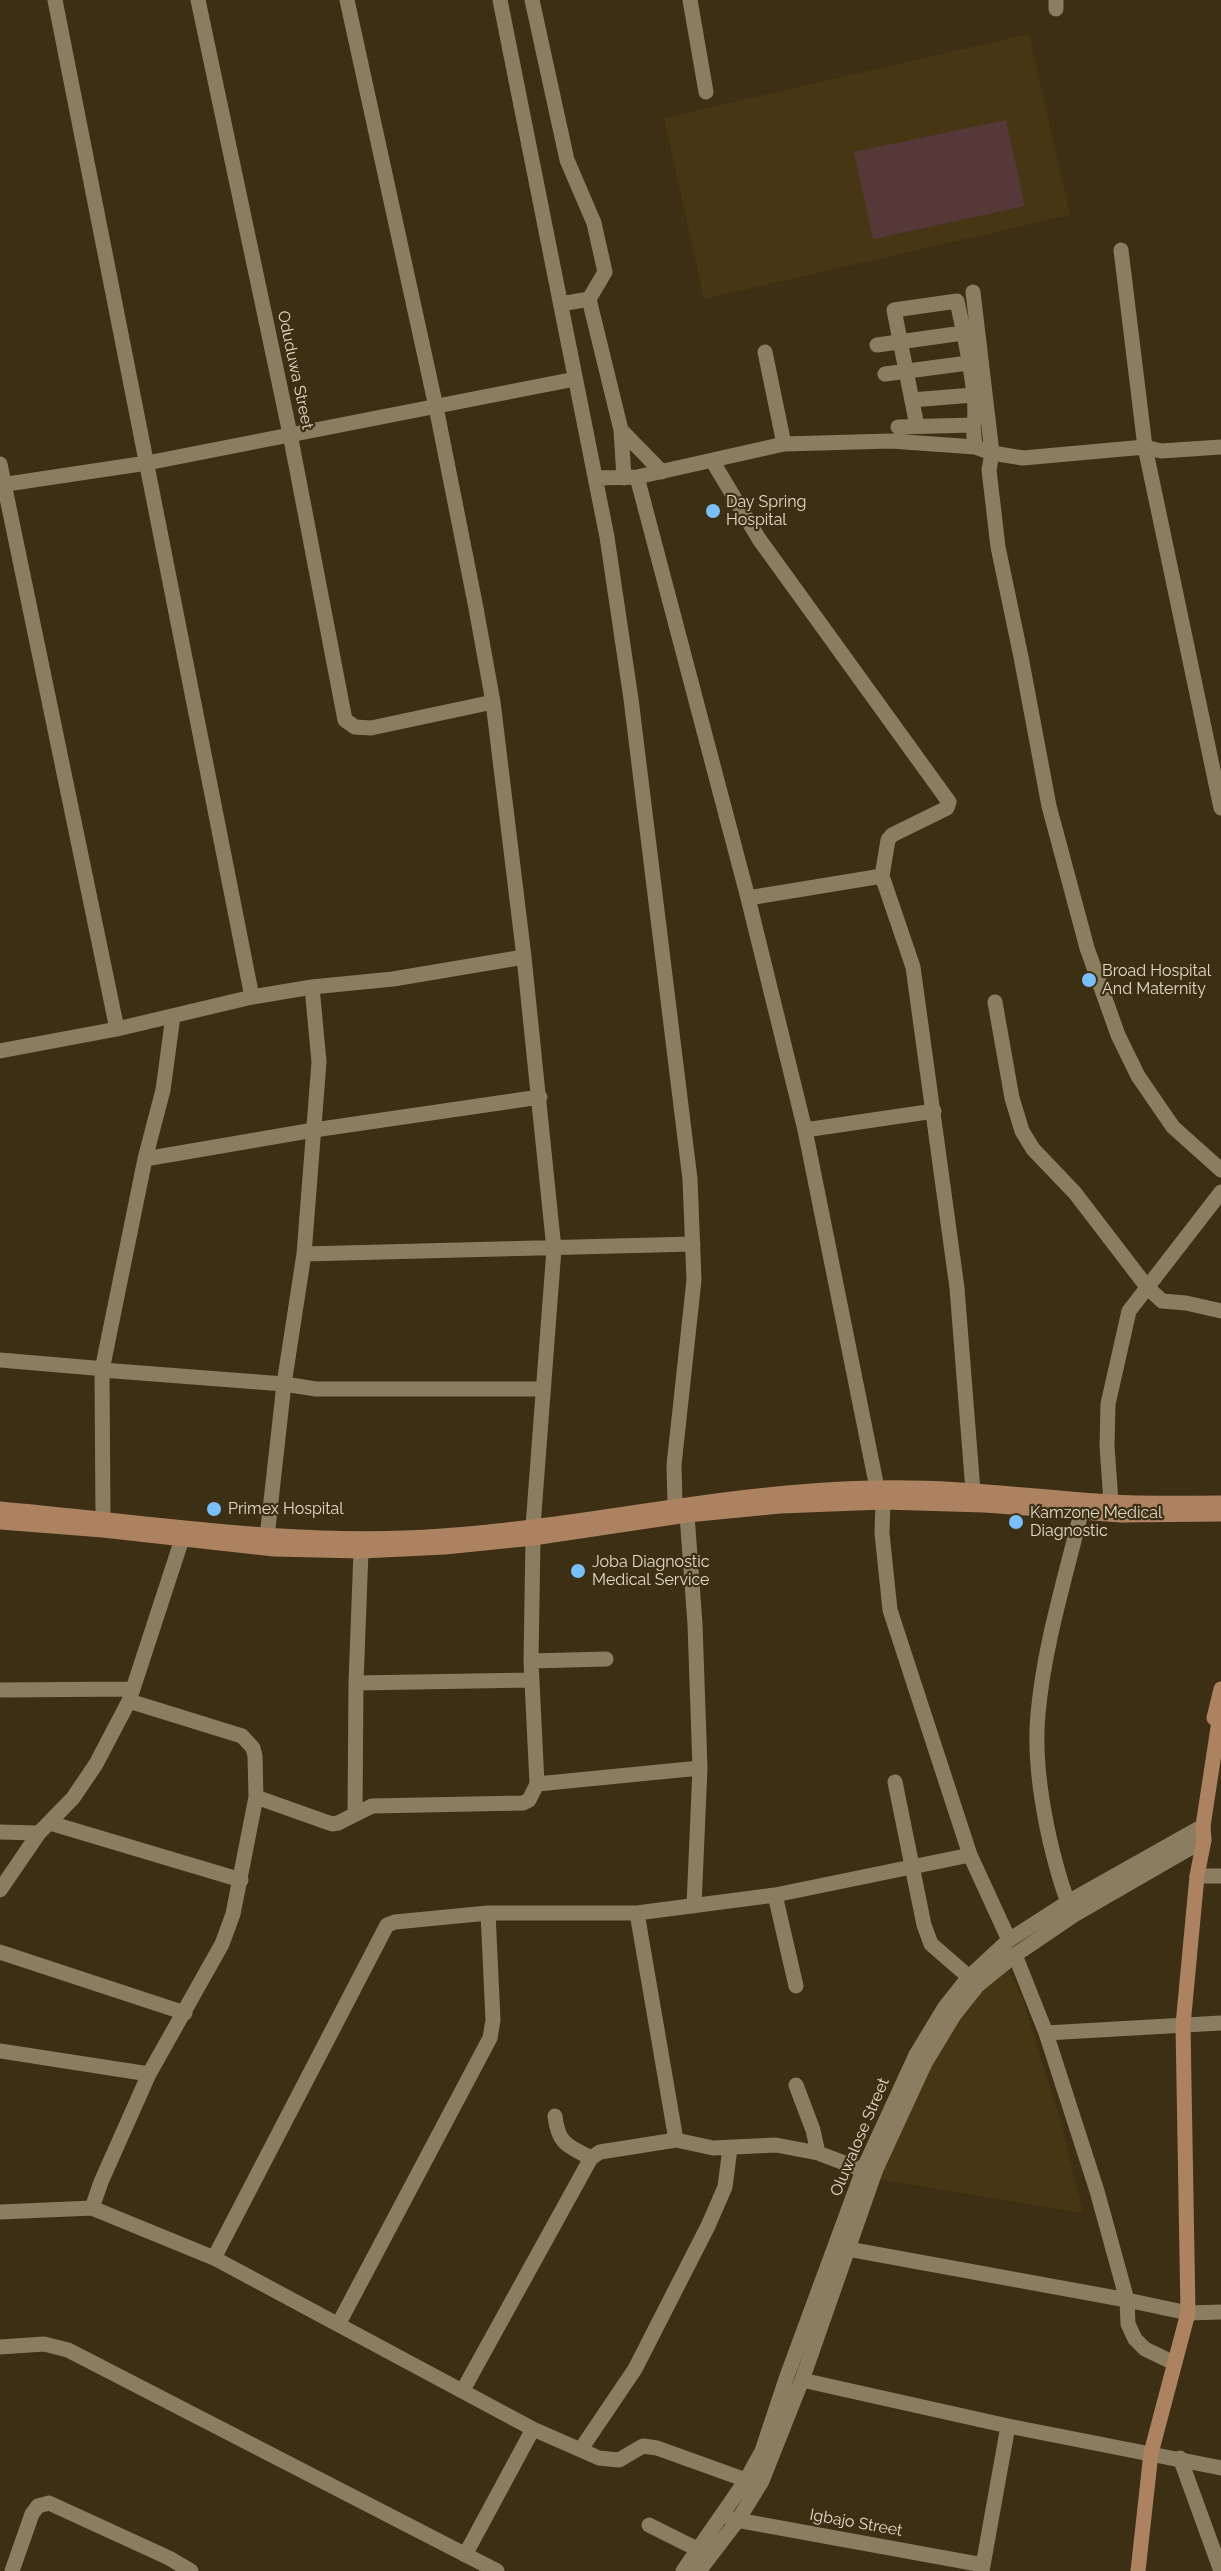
<!DOCTYPE html>
<style>
body{margin:0}
canvas{display:block;background:#3c2f14}
</style>
<canvas width="1221" height="2571"></canvas>
<script>
const context = document.querySelector('canvas').getContext('2d');
context.lineJoin = 'round';
function fill(path, color) { context.fillStyle = color; context.fill(path, 'evenodd'); }
function stroke(path, color, width, dash) { context.strokeStyle = color; context.lineWidth = width; context.lineCap = dash ? 'butt' : 'round'; context.setLineDash(dash || []); context.stroke(path); }
function label(font, color, halo, rows, align = 'center') {
  context.font = font + ' Raleway,sans-serif'; context.lineWidth = 4.5; context.setLineDash([]); context.textBaseline = 'middle'; context.strokeStyle = halo; context.fillStyle = color; for (const [text, x, y, turn = 0] of rows) {
    context.save(); context.translate(x, y); context.rotate((+turn || 0) * Math.PI / 180); context.textAlign = isNaN(turn) ? turn : align; if (halo) context.strokeText(text, 0, 0); context.fillText(text, 0, 0); context.restore();
  }
}
fill(new Path2D(`
 M1029,34L1070,215L704,299L664,118Z
 M1008,1970L1022,1997L1061,2123L1083,2213L878,2179L926,2071L966,2006Z`), '#463614');
fill(new Path2D(`
 M1006,120L1025,206L873,239L854,152Z`), '#573838');
stroke(new Path2D(`
 M55,0L252,997
 M198,0L290,434L345,720L355,727L371,728L493,702
 M347,0L436,407L476,608L493,702L524,957L554,1249L533,1526
 M500,0L607,537L631,699L690,1179L694,1280L674,1465L675,1505
 M532,0L567,160L594,223L605,272L589,299
 M690,0L706,92
 M1056,9V0
 M1121,250L1145,447L1221,808
 M973,292L992,453L989,470L998,547L1021,657L1049,806L1087,948L1118,1035L1138,1076L1173,1127L1221,1170
 M561,304L589,299L621,430L624,478
 M877,345L963,333
 M765,352L784,444
 M885,374L968,363
 M912,400L973,395
 M917,426L894,310L957,301C962,326 981,404 973,425
 M898,427L973,425L975,447
 M621,430L662,472
 M713,462L759,539L949,802L947,808L892,835L888,840L882,876L913,967L957,1288L973,1491
 M0,464L117,1029
 M637,477L748,898L805,1130L877,1488
 M596,478L637,477L784,444L891,441L975,447L992,453L1023,458L1145,447L1161,451L1221,447
 M0,485L147,463L575,379
 M748,898L882,876
 M995,1002L1012,1098L1022,1131L1033,1149L1075,1193L1147,1287L1162,1301L1186,1303L1221,1311
 M0,1051L117,1029L252,997L312,987L393,979L524,957
 M805,1130L934,1111
 M145,1159L314,1130L540,1097
 M304,1254L693,1244
 M0,1360L94,1368
 M102,1370L284,1384L316,1389H543
 M883,1502L882,1533L890,1610L970,1855L1009,1940
 M1111,1502L1107,1446L1108,1404L1129,1311L1221,1192
 M687,1515L695,1624L700,1768L694,1906
 M103,1518L102,1370L145,1159L163,1090L173,1016
 M267,1537L284,1384L304,1254L319,1062L312,987
 M531,1661L606,1659
 M356,1683L532,1680
 M0,1690L132,1689
 M895,1782L924,1925L931,1944L969,1977
 M537,1784L700,1768
 M256,1797L332,1824L338,1823L372,1806L523,1803L529,1800L537,1784L531,1661L533,1538
 M355,1814L356,1683L361,1551
 M50,1823L241,1880
 M0,1832L39,1833
 M1197,1876H1221
 M0,1890L39,1833L73,1798L96,1764L129,1701L182,1539
 M775,1895L796,1986
 M1068,1902C1060,1882 1055,1862 1050,1841C1041,1801 1034,1755 1038,1714C1044,1646 1065,1579 1081,1513
 M637,1913L676,2140
 M0,1952L185,2013
 M1015,1955L1046,2033L1097,2191L1127,2300L1128,2324L1135,2339L1145,2349L1174,2363
 M1046,2033L1221,2023
 M0,2051L149,2074
 M796,2085L813,2130L818,2153
 M555,2116C558,2144 568,2146 591,2158
 M92,2208L101,2182L149,2074L222,1944L233,1914L256,1797L255,1756L253,1748L242,1736L129,1701
 M0,2212L92,2208L214,2258L533,2429L599,2458L619,2460L643,2446L657,2448L746,2480
 M837,2247L1127,2300L1188,2313L1221,2312
 M214,2258L387,1925L395,1922L488,1913H637L775,1895L970,1855
 M339,2323L490,2038L493,2020L488,1913
 M0,2347L44,2344L68,2350L497,2571
 M802,2380L1008,2426L1221,2468
 M463,2390L591,2158L600,2152L676,2140L713,2148L776,2145L818,2153L863,2170
 M581,2449L635,2369L708,2226L725,2187L730,2148
 M1180,2458L1221,2571
 M731,2519L983,2565
 M649,2525L699,2550
 M465,2555L533,2429
 M12,2571L32,2514L38,2506L49,2503L169,2558L191,2571
 M683,2571L746,2480L762,2451L787,2376L863,2170L916,2055L945,2007L969,1977L1009,1940L1068,1902L1203,1826
 M699,2571L738,2520L762,2481L802,2380L876,2169L925,2063L954,2015L977,1986L1015,1955L1074,1915L1204,1840
 M982,2571L1008,2426`), '#8b7d60', 15);
stroke(new Path2D(`
 M0,1509C147,1522 294,1547 442,1536C588,1526 730,1490 877,1488C955,1486 1032,1497 1110,1502C1147,1504 1184,1503 1221,1503
 M0,1522L103,1530L274,1549L361,1551L445,1547L533,1538L687,1515L780,1506L883,1502L985,1505L1121,1515L1221,1514
 M1214,1718L1221,1689
 M1138,2571L1151,2453L1188,2313L1183,2025L1197,1876L1204,1840L1203,1826L1221,1708`), '#ad8260', 15);
for (const [x, y, r, color] of [
 [713,511,8,"#79bff8"],
 [1089,980,8,"#79bff8"],
 [214,1509,8,"#79bff8"],
 [1016,1522,8,"#79bff8"],
 [578,1571,8,"#79bff8"]
]) { const dot = new Path2D(); dot.arc(x, y, r, 0, 2 * Math.PI); context.fillStyle = color; context.fill(dot); stroke(dot, '#3c2f14', 2); }
label('16px', '#e1d9c9', '#3c2f14', [
 ["Oduduwa Street",295,370,78],
 ["Oluwalose Street",860,2137,-67],
 ["Igbajo Street",856,2523,10]
]);
label('16px', '#e1d9c9', '#3c2f14', [
 ["Day Spring",726,502],
 ["Hospital",726,520],
 ["Broad Hospital",1102,971],
 ["And Maternity",1102,989],
 ["Primex Hospital",228,1509],
 ["Kamzone Medical",1030,1513],
 ["Diagnostic",1030,1531],
 ["Joba Diagnostic",592,1562],
 ["Medical Service",592,1580]
], 'left');
</script>
